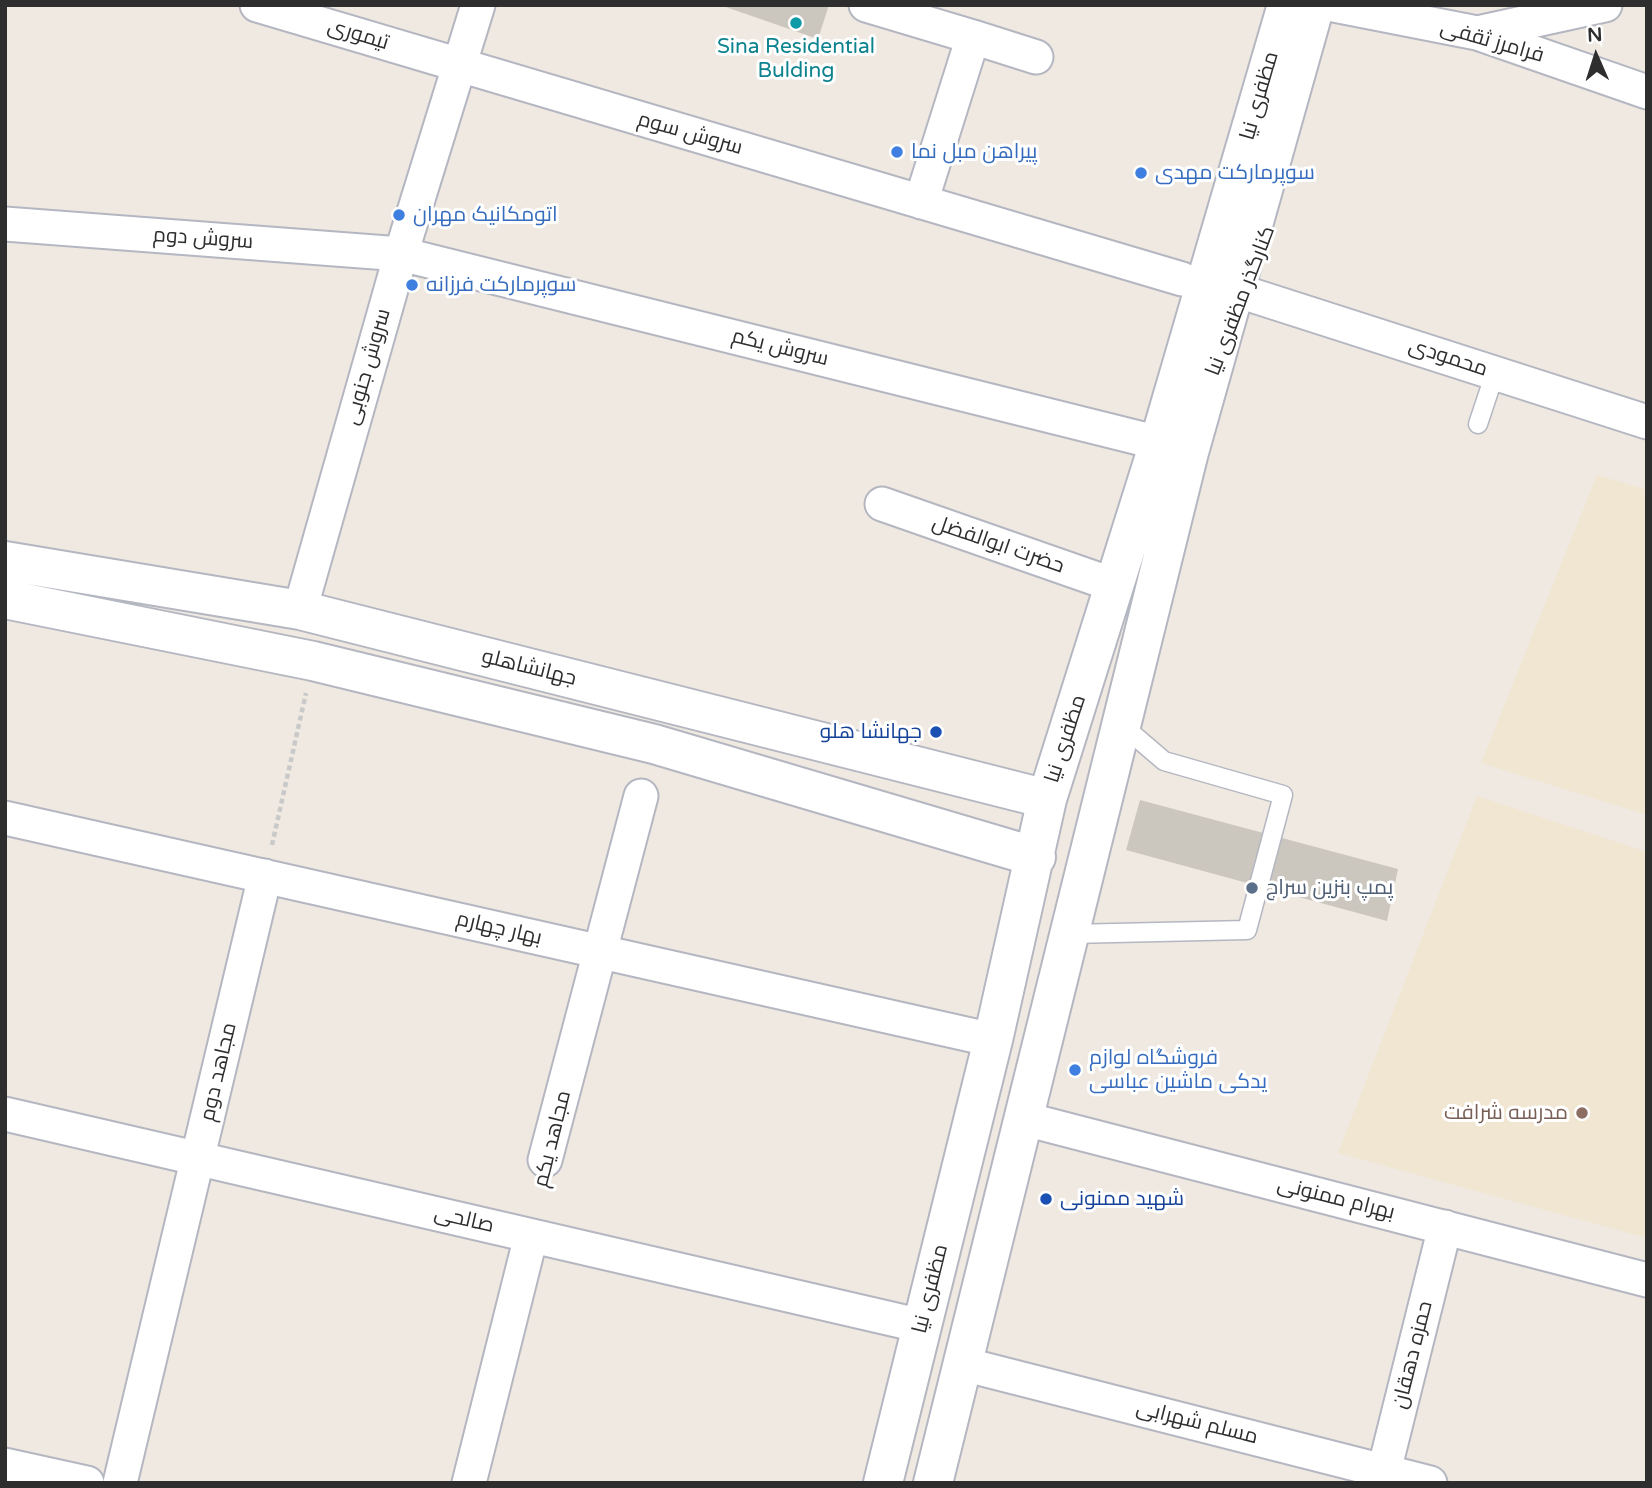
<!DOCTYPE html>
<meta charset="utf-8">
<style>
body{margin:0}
#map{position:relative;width:1652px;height:1488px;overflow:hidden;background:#efe9e1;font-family:"Varela Round",sans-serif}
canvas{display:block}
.frame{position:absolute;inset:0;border:7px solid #2e2e2e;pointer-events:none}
.north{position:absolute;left:1561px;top:21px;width:70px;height:70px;-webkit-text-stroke:5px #fff;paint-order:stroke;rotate:357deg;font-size:19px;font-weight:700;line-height:28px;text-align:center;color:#2e2e2e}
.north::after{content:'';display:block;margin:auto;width:24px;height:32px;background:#2e2e2e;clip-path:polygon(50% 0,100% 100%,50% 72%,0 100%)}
</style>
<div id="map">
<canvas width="1652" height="1488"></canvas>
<div class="frame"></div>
<div class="north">N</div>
</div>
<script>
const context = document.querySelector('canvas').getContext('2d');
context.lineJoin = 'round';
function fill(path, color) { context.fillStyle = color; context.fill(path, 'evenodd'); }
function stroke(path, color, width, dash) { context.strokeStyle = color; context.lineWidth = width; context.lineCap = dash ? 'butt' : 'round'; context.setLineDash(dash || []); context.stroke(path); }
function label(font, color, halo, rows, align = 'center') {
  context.font = font + ' "Varela Round",Cairo,sans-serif'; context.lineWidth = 6; context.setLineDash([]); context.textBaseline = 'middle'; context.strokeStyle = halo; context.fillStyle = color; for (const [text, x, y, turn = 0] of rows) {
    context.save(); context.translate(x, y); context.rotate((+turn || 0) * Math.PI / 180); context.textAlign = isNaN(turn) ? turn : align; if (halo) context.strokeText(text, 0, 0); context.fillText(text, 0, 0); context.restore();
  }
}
fill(new Path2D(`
 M1597,475L1647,490V815L1481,763Z
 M1477,796L1647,852V1238L1338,1153Z`), '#f0e6d1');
fill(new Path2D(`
 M720,5H829L818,39Z
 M1140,800L1398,869L1387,921L1126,850Z`), '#cbc7bf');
const lane = new Path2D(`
 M1478,424L1495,373
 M1070,934L1247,930L1283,795L1164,761L1122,725`);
const street = new Path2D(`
 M257,5L1182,279
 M866,5L973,37L921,202
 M1334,5L1477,33L1647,92
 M1477,33L1605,5
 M973,37L1036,57
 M5,224L401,254L1159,443
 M1248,294L1647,422
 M882,504L1114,585
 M300,610L401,254L478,5
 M5,818L993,1040
 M5,1114L922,1326
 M1025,1119L1647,1280
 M545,1160L641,796
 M963,1364L1430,1483
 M5,1465L87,1483
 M120,1483L265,876
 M469,1483L531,1236
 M1381,1483L1445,1227`);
const secondary = new Path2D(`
 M5,561L300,610L1047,799
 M5,599L313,661L654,744L1036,857
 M883,1483L993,1040L1047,799L1159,443L1287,5
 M933,1483L1189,452L1315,5`);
stroke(lane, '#b4b7c1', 21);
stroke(street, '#b4b7c1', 37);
stroke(secondary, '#b4b7c1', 42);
stroke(new Path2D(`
 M272,845L306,693`), '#c9c9c9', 4.5, [5, 3.5]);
stroke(lane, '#fff', 18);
stroke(street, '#fff', 33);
stroke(secondary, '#fff', 38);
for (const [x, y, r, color] of [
 [796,23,7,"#0f9aa8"],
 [897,152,7,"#3f7fe0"],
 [1141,173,7,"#3f7fe0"],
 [399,215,7,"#3f7fe0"],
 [412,285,7,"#3f7fe0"],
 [936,732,7,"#1a4fb4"],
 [1252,888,7,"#5c6f8a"],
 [1075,1070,7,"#3f7fe0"],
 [1582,1113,7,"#8d6e63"],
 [1046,1199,7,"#1a4fb4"]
]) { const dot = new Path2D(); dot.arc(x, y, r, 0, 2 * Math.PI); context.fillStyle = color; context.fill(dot); stroke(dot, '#fff', 2.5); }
label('21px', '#2e2e2e', '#fff', [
 ["تیموری",358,35,17],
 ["فرامرز ثقفی",1492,42,16],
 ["مظفری نیا",1260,96,-74],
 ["سروش سوم",690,134,16],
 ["سروش دوم",203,239,4],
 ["کنارگذر مظفری نیا",1241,301,-69],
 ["سروش یکم",780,348,14],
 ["محمودی",1448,358,18],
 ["سروش جنوبی",368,367,-74],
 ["حضرت ابوالفضل",998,545,19],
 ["جهانشاهلو",529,668,14],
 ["مظفری نیا",1066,739,-72],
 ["بهار چهارم",499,929,13],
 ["مجاهد دوم",219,1072,-77],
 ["مجاهد یکم",553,1139,-76],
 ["بهرام ممنونی",1336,1199,14],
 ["صالحی",464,1220,13],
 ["مظفری نیا",931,1289,-76],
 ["حمزه دهقان",1413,1355,-76],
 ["مسلم شهرابی",1197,1423,14]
]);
label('21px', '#0d838f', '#fff', [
 ["Sina Residential",796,47],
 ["Bulding",796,71]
]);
label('21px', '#366cbe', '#fff', [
 ["پیراهن مبل نما",911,152],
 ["سوپرمارکت مهدی",1155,173],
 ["اتومکانیک مهران",413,215],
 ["سوپرمارکت فرزانه",426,285],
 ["فروشگاه لوازم",1089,1058],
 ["یدکی ماشین عباسی",1089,1082]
], 'left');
label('21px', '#164399', '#fff', [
 ["جهانشا هلو",922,732],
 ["شهید ممنونی",1060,1199,"left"]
], 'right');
label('21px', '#4e5e75', '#fff', [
 ["پمپ بنزین سراج",1266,888]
], 'left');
label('21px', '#785e54', '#fff', [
 ["مدرسه شرافت",1568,1113]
], 'right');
</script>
